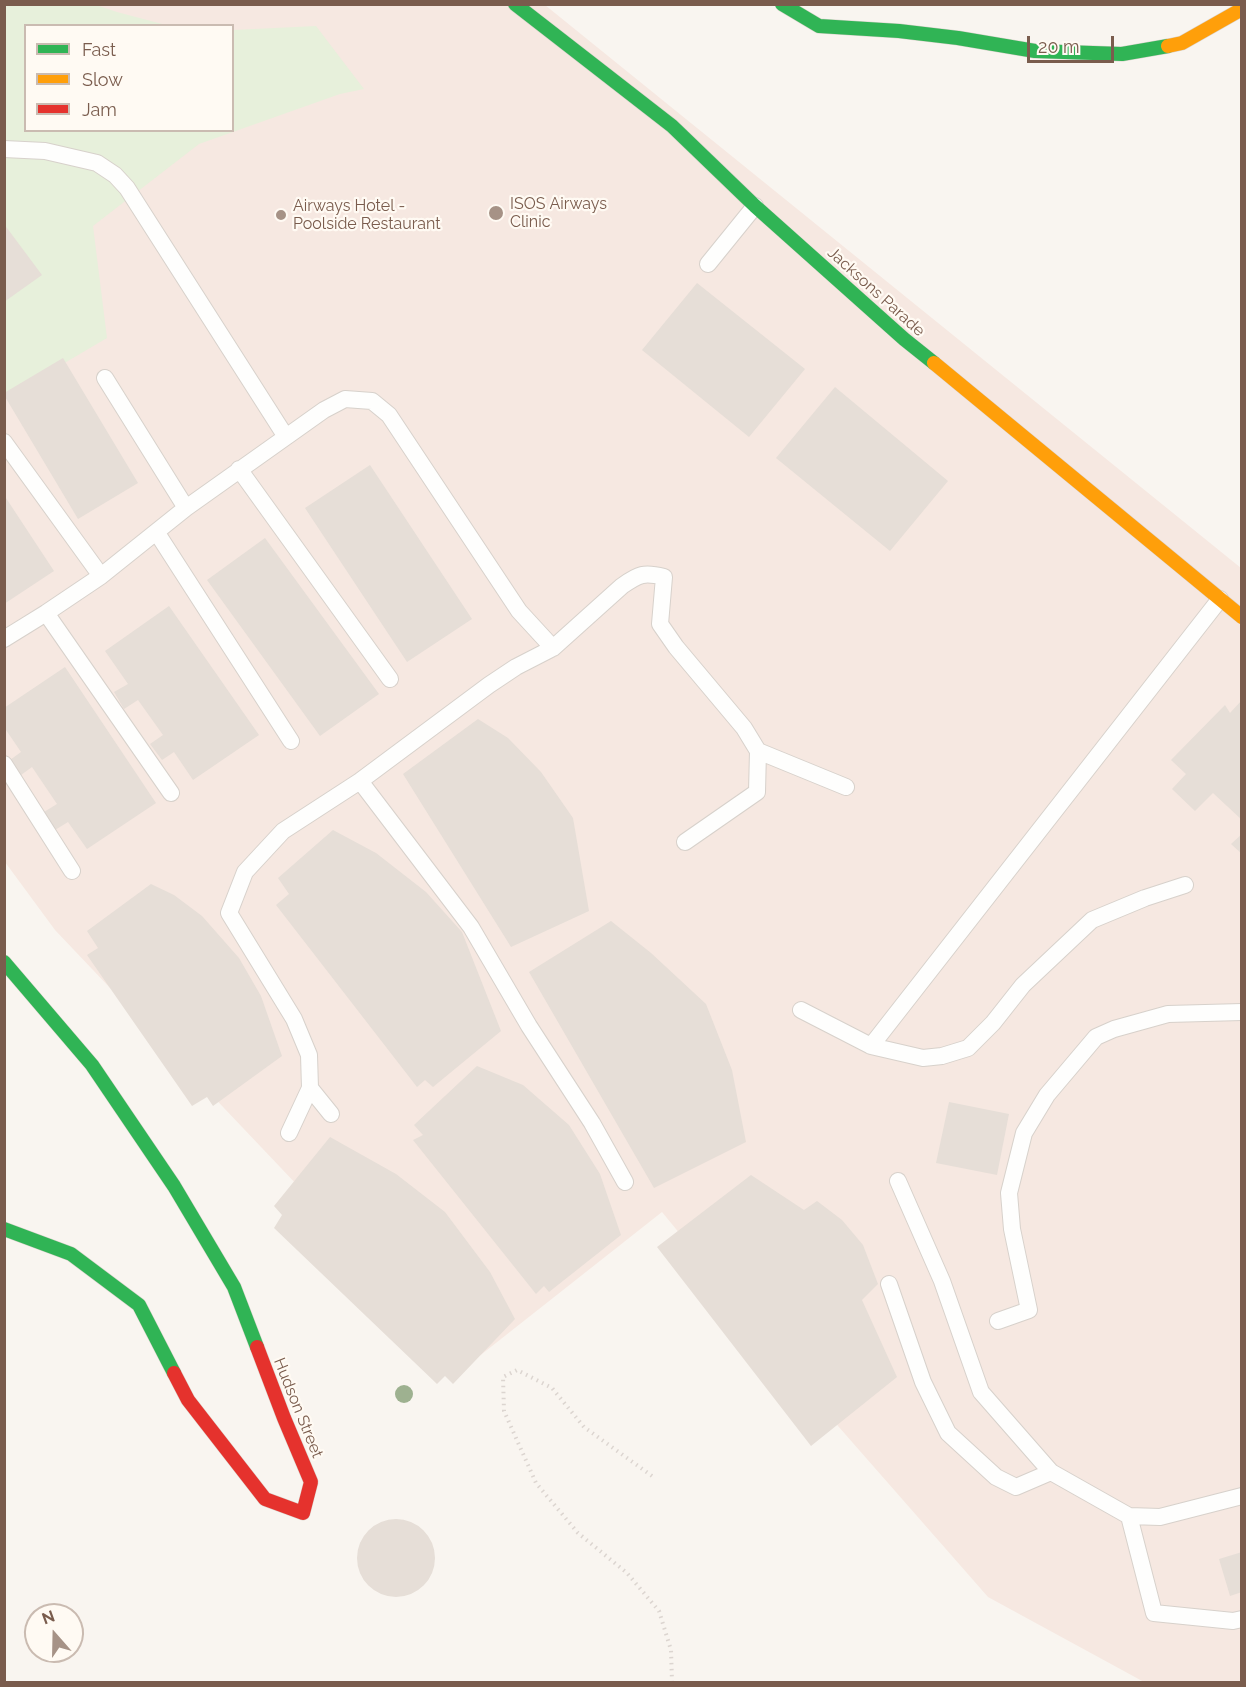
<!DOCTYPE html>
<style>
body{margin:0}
#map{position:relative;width:1246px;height:1687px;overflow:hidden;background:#f9f5f0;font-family:Raleway,sans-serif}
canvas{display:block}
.frame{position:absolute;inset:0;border:6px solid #7a5c4d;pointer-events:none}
.legend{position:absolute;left:24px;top:24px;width:210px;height:108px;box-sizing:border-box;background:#fffaf3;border:2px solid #cabbb1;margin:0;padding:8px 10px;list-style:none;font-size:18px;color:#7a5c4d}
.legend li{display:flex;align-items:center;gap:12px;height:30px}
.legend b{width:30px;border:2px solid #cabbb1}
.north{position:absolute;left:24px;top:1603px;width:60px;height:60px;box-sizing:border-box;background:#fffaf3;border:2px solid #cabbb1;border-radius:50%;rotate:340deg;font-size:16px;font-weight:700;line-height:24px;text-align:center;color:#7a5c4d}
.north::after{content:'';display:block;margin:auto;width:21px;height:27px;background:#a69286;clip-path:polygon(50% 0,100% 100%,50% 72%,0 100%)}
.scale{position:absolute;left:1027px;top:36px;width:87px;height:27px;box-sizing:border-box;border:3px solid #7a5c4d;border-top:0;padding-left:8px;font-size:18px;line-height:21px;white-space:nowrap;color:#7a5c4d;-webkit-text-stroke:4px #fffaf3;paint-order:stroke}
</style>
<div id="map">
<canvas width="1246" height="1687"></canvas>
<div class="frame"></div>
<ul class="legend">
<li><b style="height:8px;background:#30b455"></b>Fast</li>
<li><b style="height:8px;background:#ff9f0a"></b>Slow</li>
<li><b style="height:8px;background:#e5322d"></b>Jam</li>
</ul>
<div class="north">N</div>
<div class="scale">20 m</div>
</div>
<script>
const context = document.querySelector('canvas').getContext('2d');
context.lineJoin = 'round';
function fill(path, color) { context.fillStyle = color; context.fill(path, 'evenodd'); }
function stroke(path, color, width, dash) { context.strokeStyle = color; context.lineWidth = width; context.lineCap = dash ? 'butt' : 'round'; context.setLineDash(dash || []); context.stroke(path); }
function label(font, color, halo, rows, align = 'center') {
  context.font = font + ' Raleway,sans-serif'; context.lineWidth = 4.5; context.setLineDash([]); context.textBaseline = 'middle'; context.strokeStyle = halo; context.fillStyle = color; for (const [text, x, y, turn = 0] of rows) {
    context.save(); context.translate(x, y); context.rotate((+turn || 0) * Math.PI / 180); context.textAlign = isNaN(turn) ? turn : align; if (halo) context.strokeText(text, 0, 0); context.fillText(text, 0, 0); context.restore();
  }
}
fill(new Path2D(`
 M4,5H545L1241,568V1682H1144L988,1597L831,1418L662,1212L468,1365L55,930L5,862ZM26,26H232V130H26Z`), '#f6e8e1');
fill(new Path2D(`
 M4,5H96L117,12L166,25L26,26V130H232L233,30L316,26L364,89L340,94L199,144L93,226L107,338L5,398Z`), '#e7f0db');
fill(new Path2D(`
 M4,224L42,275L4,302Z
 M697,283L805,369L749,437L642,350Z
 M63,358L138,483L78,519L4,395V393Z
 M835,387L948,481L890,551L776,458Z
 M370,465L472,619L407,662L305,508Z
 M4,495L54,571L4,604Z
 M265,538L379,694L320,736L207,580Z
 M169,606L259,735L193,780L174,752L162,760L150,744L163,735L138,700L124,709L114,692L128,684L105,651Z
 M65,667L156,803L87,849L68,822L55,830L44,812L57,804L32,767L21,775L10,760L21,752L4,727V708Z
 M1242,700V820L1213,793L1195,811L1172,789L1186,774L1171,760L1225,705L1230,713Z
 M478,719L508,738L541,772L573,818L589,911L511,947L403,774Z
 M333,830L376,853L426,892L462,932L501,1031L433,1087L425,1080L417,1087L276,905L289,894L278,878Z
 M1242,834V854L1231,844Z
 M151,884L174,895L202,916L239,958L261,996L282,1056L213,1106L207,1097L192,1106L87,955L98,948L87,931Z
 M611,921L651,953L706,1004L732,1070L746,1142L654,1188L529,972Z
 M477,1066L523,1085L569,1125L600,1174L621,1235L549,1292L544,1286L536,1294L413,1140L423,1135L414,1125Z
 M949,1102L1009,1114L997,1175L936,1163Z
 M330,1137L396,1174L445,1212L490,1272L515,1319L453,1384L445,1376L437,1384L274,1228L282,1215L274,1206Z
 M751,1175L804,1210L817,1201L842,1220L863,1245L878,1284L862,1300L897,1377L811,1446L657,1247Z
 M357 1558a39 39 0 1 1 78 0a39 39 0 1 1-78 0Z
 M1242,1552V1592L1230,1596L1219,1559Z`), '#e6ded7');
const lane = new Path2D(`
 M4,149L45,151L97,163L115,175L127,188L286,437
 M708,264L755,206
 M105,378L186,508
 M4,442L101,576
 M239,469L390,679
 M157,533L291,741
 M46,613L171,793
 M4,639L46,613L101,576L186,508L324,410L345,399L372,401L389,415L519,611L553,648
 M4,764L72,871
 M685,842L757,792L758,751
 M801,1010L871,1046L1220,599
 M871,1046L923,1058L942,1056L968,1048L993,1023L1023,985L1092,920L1145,898L1185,885
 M331,1114L310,1088L309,1055L294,1019L229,913L245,872L283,831L360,781
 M289,1133L310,1088
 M898,1181L942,1281L981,1392L1051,1472L1129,1516L1160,1517L1242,1496
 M625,1182L592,1123L529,1026L471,927L360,781L489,685L516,667L553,648L622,586C639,574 644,572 664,577L660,624L676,647L744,728L758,751L846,787
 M889,1284L923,1382L948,1433L996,1477L1016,1487L1051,1472
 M998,1321L1029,1310L1012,1229L1009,1193L1024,1133L1047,1095L1096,1037L1114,1029L1168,1014L1242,1012
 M1129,1516L1154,1613L1233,1621L1242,1619`);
const fast = new Path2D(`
 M515,4L672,126L755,206L904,339L934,363
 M782,4L819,26L899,31L958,38L1035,51L1122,54L1168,46
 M4,962L92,1065L174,1186L234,1287L257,1347
 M4,1229L71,1254L139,1305L174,1373`);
const slow = new Path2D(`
 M1168,46L1182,43L1242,9
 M934,363L1242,617`);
const jam = new Path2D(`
 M174,1373L188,1400L265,1499L303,1513L311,1482L284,1418L257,1347`);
stroke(lane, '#d7d1cb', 18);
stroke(fast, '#d9d2cb', 15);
stroke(slow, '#d9d2cb', 15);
stroke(jam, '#d9d2cb', 15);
stroke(new Path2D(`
 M652,1476L584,1427L552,1388L517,1370L503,1377L504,1411L536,1483L578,1533L627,1573L659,1611L671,1650L672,1682`), '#dcd5d0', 4, [1.5, 4.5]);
stroke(lane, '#fefefd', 16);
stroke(fast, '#30b455', 14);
stroke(slow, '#ff9f0a', 14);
stroke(jam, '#e5322d', 14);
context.fillStyle = '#9eb190';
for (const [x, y] of [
 [404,1394]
]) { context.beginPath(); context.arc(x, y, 9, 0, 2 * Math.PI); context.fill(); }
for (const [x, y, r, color] of [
 [496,213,8,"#a69286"],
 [281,215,6,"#a69286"]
]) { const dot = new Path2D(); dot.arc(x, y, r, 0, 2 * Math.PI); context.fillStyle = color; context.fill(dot); stroke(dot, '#fffaf3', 2); }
label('16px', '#7a5c4d', '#fffaf3', [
 ["ISOS Airways",510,204],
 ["Clinic",510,222],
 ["Airways Hotel -",293,206],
 ["Poolside Restaurant",293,224]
], 'left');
label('16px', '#7a5c4d', '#fffaf3', [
 ["Jacksons Parade",876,292,42],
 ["Hudson Street",298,1408,68]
]);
</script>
